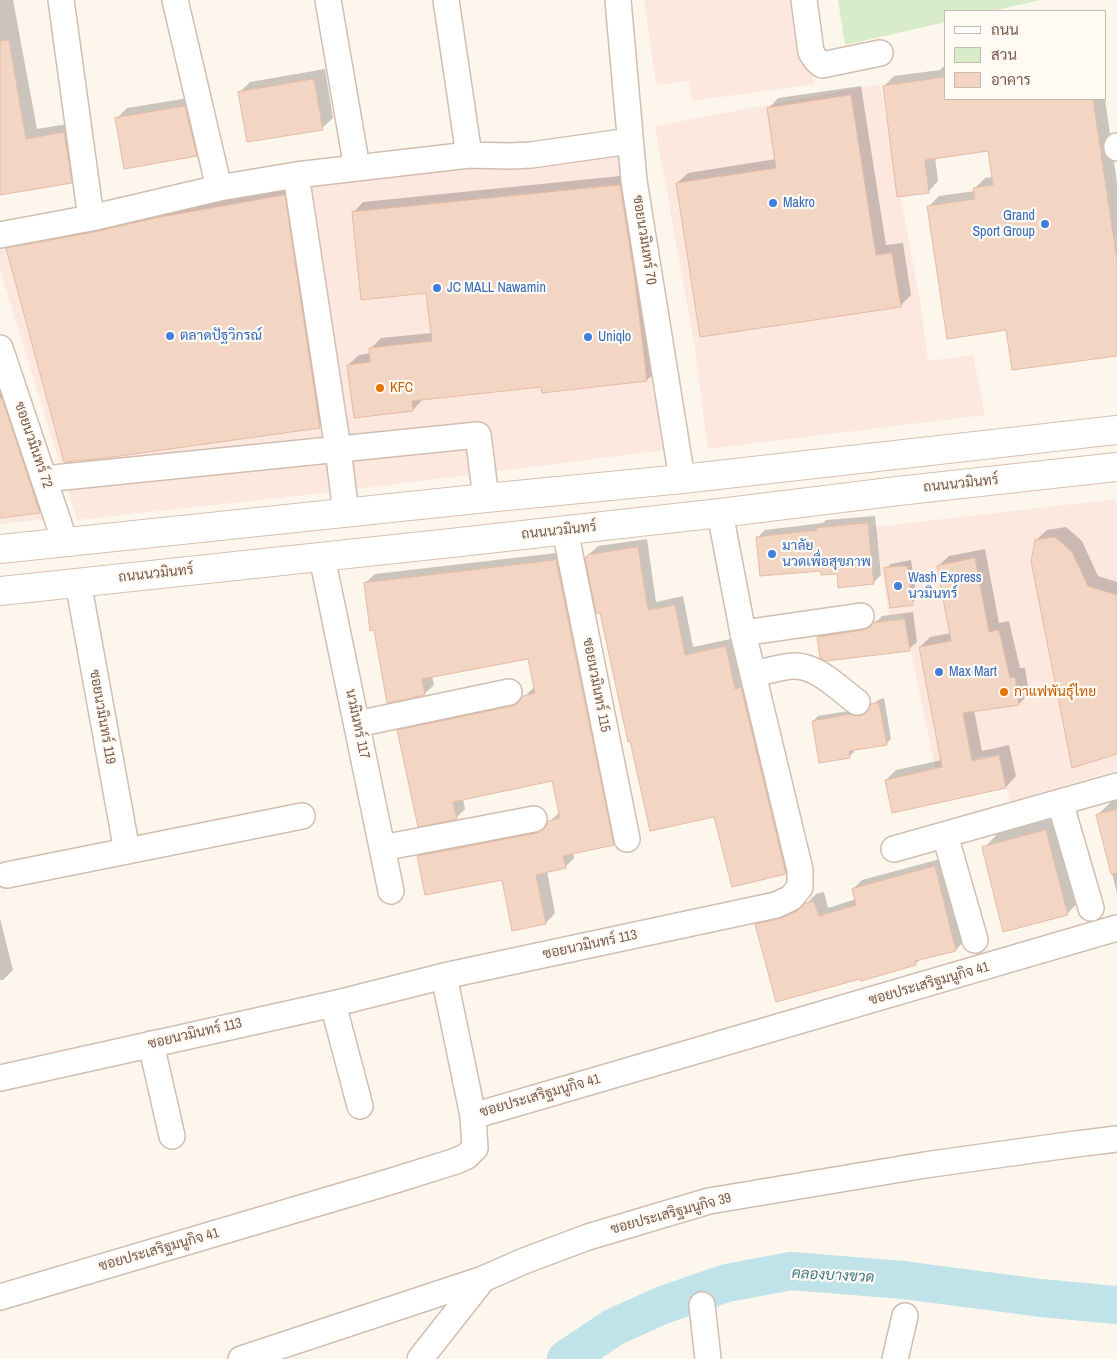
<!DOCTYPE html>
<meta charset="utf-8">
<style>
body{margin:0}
#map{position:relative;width:1117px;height:1359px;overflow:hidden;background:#fdf6ec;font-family:"Archivo Narrow",Sarabun,sans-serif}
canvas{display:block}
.legend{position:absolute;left:944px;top:10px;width:162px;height:90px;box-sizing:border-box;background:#fffaf3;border:1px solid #cabbb1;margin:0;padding:6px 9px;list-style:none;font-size:15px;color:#7a5c4d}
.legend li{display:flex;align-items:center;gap:10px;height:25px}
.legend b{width:25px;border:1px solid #cabbb1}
</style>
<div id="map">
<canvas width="1117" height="1359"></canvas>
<ul class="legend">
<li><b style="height:6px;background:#fff"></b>ถนน</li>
<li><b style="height:14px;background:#d8ecc9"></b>สวน</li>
<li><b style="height:14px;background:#f3d5c3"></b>อาคาร</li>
</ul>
</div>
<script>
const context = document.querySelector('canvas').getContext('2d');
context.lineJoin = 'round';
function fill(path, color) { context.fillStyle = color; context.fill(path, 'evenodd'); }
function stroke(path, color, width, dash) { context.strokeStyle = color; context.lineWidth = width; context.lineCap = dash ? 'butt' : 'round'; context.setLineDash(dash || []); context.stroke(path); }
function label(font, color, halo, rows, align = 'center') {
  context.font = font + ' "Archivo Narrow",Sarabun,sans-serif'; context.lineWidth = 4.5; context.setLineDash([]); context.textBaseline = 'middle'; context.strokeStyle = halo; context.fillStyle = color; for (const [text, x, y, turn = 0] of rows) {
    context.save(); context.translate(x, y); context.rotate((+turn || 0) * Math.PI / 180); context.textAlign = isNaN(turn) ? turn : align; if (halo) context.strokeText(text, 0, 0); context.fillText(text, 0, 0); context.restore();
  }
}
fill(new Path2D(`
 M644,0H802L814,84L692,101L689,81L656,85Z
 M880,84L922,312L928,361L973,355L985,415L708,449L694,343L655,126Z
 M624,149L665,450L350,490L77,520L0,270V245L303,185Z
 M0,378L45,519L0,524Z
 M1117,499V770L1010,802L999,753L935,767L903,614L889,616L874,527Z`), '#fde8e0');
fill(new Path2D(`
 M838,0H1041L992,11H946V22L845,45Z`), '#d8ecc9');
fill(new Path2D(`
 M0,0H13L37,129L74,123L82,171L71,182L0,194Z
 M946,64V99H1105L1117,183V354L929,206L939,196L975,191V188L985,178L993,177L989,149L935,157L938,181L928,192L884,86L894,76L940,70Z
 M325,69L333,118L322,128L240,92L250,82Z
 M861,86L886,245L903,243L911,295L900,306L677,183L688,173L776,159L768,109L778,98Z
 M195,97L207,145L196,155L116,119L127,108Z
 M630,175L657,370L647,380L542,386L423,399L413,410L348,365L359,355L371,353L370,349L381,338L432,333L428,291L353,213L363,202Z
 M295,185L330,416L320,427L8,249L18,238Z
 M0,352L49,502L39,512L0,516Z
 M875,516L881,575L873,583L838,572L822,569L757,538L765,530L823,523L826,520Z
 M1066,527L1082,541L1098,576L1117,582V752L1036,540L1047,530Z
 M647,539L656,602L683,596L693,647L735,638L794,864L785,873L715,816L601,611L586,557L598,546Z
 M985,549L999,623L1009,621L1020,668H1025L1029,694L1019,704L974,710L982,751L1009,745L1016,776L1006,787L886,780L896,770L942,760L920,647L930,637L951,633L938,566L949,556Z
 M565,552L623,834L614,844L573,852L574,858L565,867L547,871L555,913L546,923L503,878L418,856L428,847L547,824L560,812L553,780L463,799L465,809L456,818L398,731L407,721L524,697L535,686L529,657L432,676L434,685L424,694L365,583L375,574Z
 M911,560L917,598L912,603L886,569L891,564Z
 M913,612L917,642L909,649L818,637L826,629L872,623L878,620L882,616Z
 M884,698L891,739L886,744L854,749V752L849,757L813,721L818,716L855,710L861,712L868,711L878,700Z
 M1117,798V893L1097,815L1113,800Z
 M1062,815L1082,898L1067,914L984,848L999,832Z
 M944,858L965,940L956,950L922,958L915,964L756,925L766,915L792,909L808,902L816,894L824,892L828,908L856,899L853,889L862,880Z
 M0,918L13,970L3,980H0Z`), '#0003');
stroke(new Path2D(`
 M566,1359L614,1327L663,1305L727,1283L791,1271L903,1280L1041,1298L1117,1305`), '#bfe3e8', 38);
const building = new Path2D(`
 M9,40L26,139L64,132L72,183L0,195V41Z
 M946,77V99H1093L1117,260V356L1012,370L1006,330L947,339L927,206L975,199L973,188L993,185L988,151L925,160L929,193L897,197L883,86Z
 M314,79L323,130L247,142L238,92Z
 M851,95L876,255L892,253L901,307L700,337L676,183L776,168L767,108Z
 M185,106L197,156L124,169L115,118Z
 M620,185L634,273L647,381L542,393L541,387L412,401L413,411L354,418L347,365L370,362L369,348L432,341L426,293L361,300L352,212Z
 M285,195L320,428L105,458L64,462L6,248L94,232L155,218Z
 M0,398H2L40,513L0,518Z
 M868,523L874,584L838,588L837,574L821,575V571L760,576L756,537L817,530L816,528Z
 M1055,537L1072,552L1088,586L1117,595V754L1072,768L1031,561L1035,540Z
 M638,547L648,610L675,605L685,655L726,646L735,689L741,687L786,874L732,887L714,817L650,831L630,741L628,742L600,613H596L585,557H588V555Z
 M975,558L989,632L999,630L1010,678L1015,677L1019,705L963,713L972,761L999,755L1006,788L892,813L885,780L942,767L919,647L951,641L937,566Z
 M556,560L614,845L563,856L566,868L536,875L546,924L512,931L502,880L425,895L417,856L537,833L543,830L547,824L548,821L560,818L552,781L453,802L457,819L418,827L397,730L512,706L518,703L523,696L535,693L528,659L422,679L425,695L387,703L374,630L370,631L364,583Z
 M899,566H907L913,605L890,608L884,568Z
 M905,619L910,651L826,661L820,658L817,637L863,630L869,628L873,623Z
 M879,703L887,745L849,751L850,758L819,763L812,721L850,714L856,716L862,715L868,711L871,704Z
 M1117,809V873L1111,874L1096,815Z
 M1046,830L1068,915L1003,932L982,847Z
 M935,866L956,951L915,961L916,965L861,981L860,979L776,1002L755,924L782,918L797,911L805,903L814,901L819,916L856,905L852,889Z`);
fill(building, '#f3d5c3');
stroke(building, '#e6bba3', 1);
const street = new Path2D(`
 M61,0L91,218
 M175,0L219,188
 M328,0L357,168
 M446,0L469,155
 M618,0L634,181L682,479
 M804,0L811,52L816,60L822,65L880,53
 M1117,146V148
 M296,175L338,449L346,513
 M0,235L91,218L219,188L296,175L469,155L510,156L531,155L630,141
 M0,348L65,542
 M44,479L478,435L486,498
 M565,530L627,839
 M322,557L391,891
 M78,582L127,851
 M743,633L861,616
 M753,674C766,672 782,666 794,666C817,665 840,690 857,702
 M357,724L509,692
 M1060,802L1091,908
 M945,835L975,940
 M382,848L534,819
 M894,849L1117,786
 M7,875L302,816
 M444,976L473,1116
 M333,1004L360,1106
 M151,1044L172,1136
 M0,1078L333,1004L444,976L776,905L791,898L800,887V870L743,633L720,513
 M0,1297L389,1182L456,1161L467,1156L475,1148L473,1116L1117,928
 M702,1305L708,1359
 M241,1359L483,1279L524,1261L588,1237L709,1201L925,1165L1068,1145L1117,1139
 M420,1359L483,1279
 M895,1359L905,1316`);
const secondary = new Path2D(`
 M0,549L486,498L682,479L1117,430
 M0,591L451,543L720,513L898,491L1117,467`);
stroke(street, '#d1beb0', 28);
stroke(secondary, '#d6c0b0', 30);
stroke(street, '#fff', 25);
stroke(secondary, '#fff', 28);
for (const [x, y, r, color] of [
 [773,203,5,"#3f7fe0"],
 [1045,224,5,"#3f7fe0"],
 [437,288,5,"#3f7fe0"],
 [170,336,5,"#3f7fe0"],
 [588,337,5,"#3f7fe0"],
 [380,388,5,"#e8710a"],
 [772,554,5,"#3f7fe0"],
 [898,586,5,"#3f7fe0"],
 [939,672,5,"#3f7fe0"],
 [1004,692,5,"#e8710a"]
]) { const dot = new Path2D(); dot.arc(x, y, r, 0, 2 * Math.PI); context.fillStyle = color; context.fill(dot); stroke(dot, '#fffaf3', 2); }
label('14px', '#366cbe', '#fffaf3', [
 ["Makro",783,203],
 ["Grand",1035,216,"right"],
 ["Sport Group",1035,232,"right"],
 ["JC MALL Nawamin",447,288],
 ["ตลาดปัฐวิกรณ์",180,336],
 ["Uniqlo",598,337],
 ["มาลัย",782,546],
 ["นวดเพื่อสุขภาพ",782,562],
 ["Wash Express",908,578],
 ["นวมินทร์",908,594],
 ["Max Mart",949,672]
], 'left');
label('14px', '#7a5c4d', '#fffaf3', [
 ["ซอยนวมินทร์ 70",644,240,81],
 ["ซอยนวมินทร์ 72",33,445,71],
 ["ถนนนวมินทร์",961,484,-6],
 ["ถนนนวมินทร์",559,531,-6],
 ["ถนนนวมินทร์",156,574,-6],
 ["ซอยนวมินทร์ 115",596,685,79],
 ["ซอยนวมินทร์ 119",102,717,80],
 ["นวมินทร์ 117",357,724,78],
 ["ซอยนวมินทร์ 113",590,945,-12],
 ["ซอยประเสริฐมนูกิจ 41",929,984,-16],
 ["ซอยนวมินทร์ 113",195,1034,-13],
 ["ซอยประเสริฐมนูกิจ 41",540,1096,-16],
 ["ซอยประเสริฐมนูกิจ 39",671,1214,-15],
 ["ซอยประเสริฐมนูกิจ 41",159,1250,-16]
]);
label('14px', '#c56008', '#fffaf3', [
 ["KFC",390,388],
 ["กาแฟพันธุ์ไทย",1014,692]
], 'left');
label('italic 15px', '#437c86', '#fffaf3', [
 ["คลองบางขวด",833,1276,3]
]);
</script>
